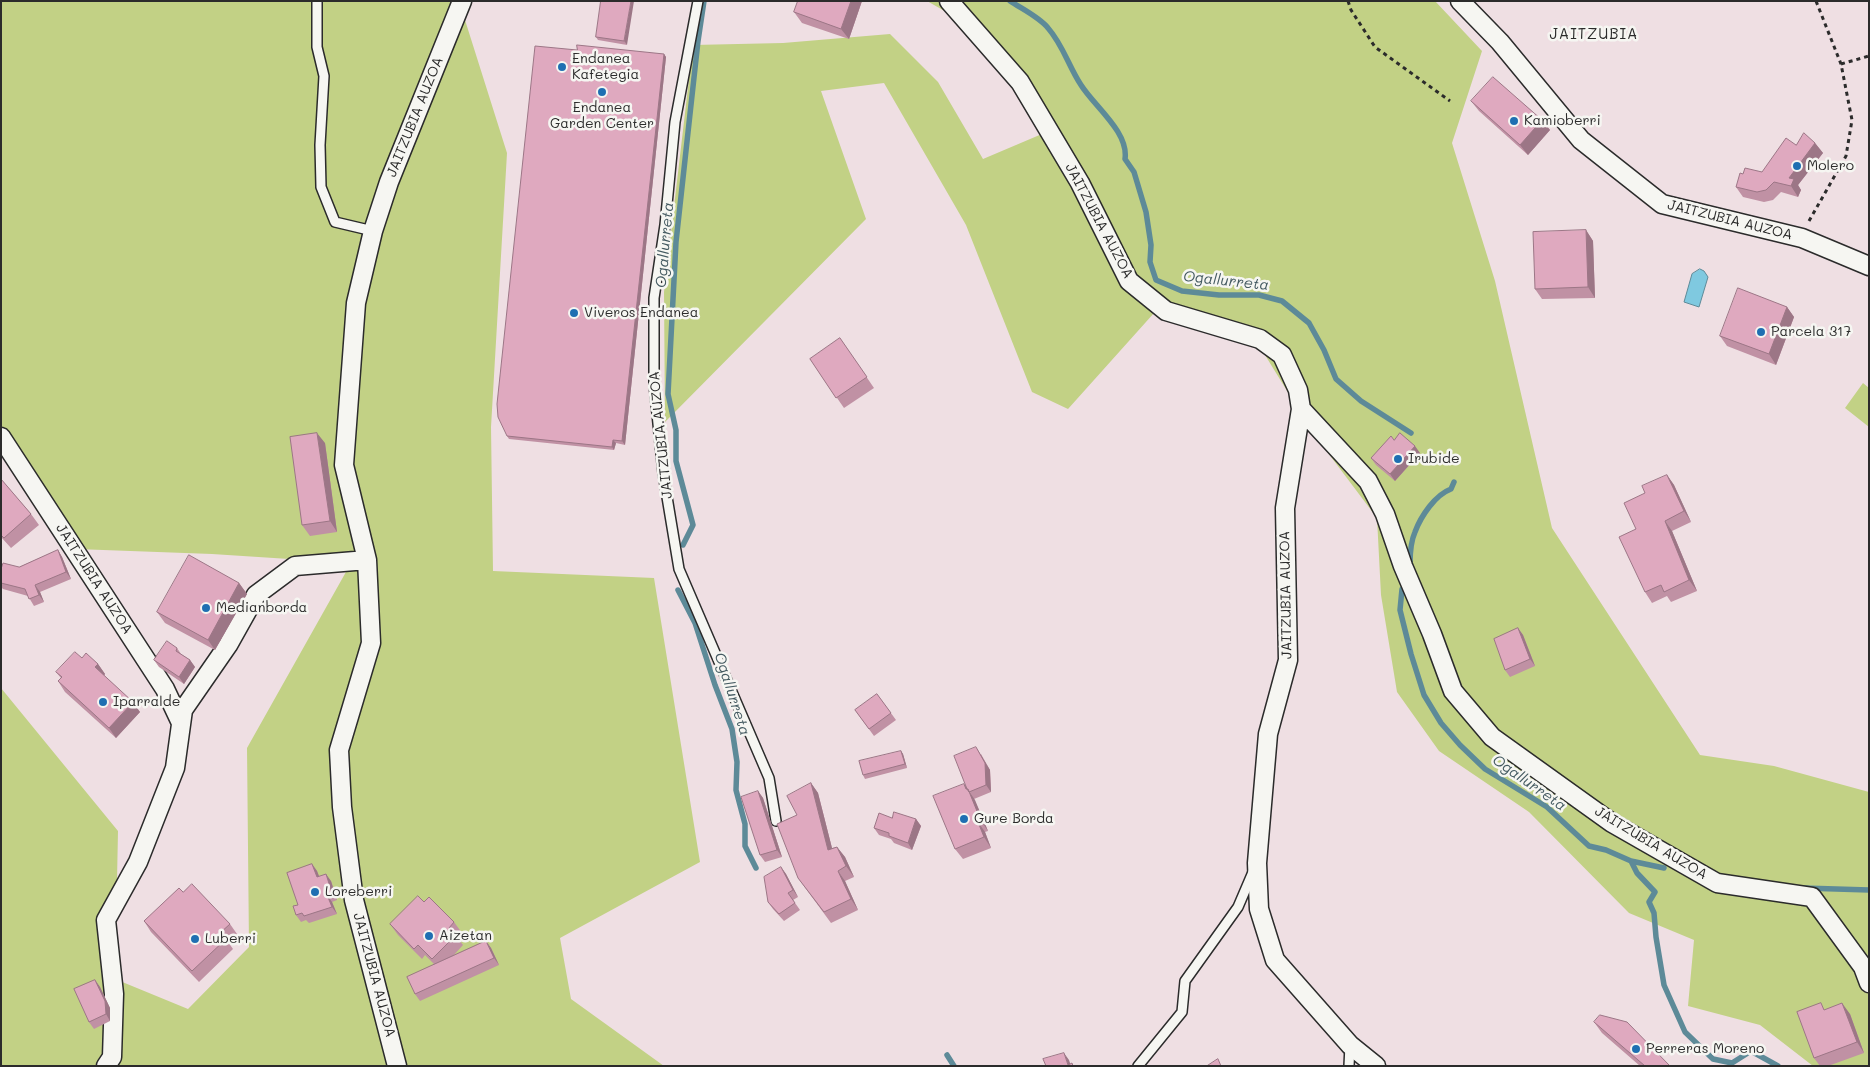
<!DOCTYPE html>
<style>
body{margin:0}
#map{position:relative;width:1870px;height:1067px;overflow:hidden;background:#efdfe3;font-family:Mali,sans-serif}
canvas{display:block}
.frame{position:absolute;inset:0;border:2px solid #2b2b2b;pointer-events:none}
</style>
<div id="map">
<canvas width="1870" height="1067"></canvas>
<div class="frame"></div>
</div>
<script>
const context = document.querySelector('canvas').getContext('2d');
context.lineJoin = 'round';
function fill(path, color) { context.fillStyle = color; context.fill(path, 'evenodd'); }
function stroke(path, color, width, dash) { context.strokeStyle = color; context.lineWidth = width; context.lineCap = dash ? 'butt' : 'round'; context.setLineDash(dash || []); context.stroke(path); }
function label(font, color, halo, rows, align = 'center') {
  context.font = font + ' Mali,sans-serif'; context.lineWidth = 5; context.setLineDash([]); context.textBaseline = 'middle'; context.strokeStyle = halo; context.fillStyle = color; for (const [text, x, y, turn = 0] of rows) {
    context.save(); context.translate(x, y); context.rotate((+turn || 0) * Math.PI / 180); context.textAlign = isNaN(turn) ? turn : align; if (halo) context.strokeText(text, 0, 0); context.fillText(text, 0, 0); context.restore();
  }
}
fill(new Path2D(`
 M1,1H459L507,153L491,427L493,571L654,578L700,862L560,938L571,999L664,1066H1V688L118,831L115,979L188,1009L249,947L247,748L351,563L212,554L76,549L1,443Z
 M927,1H1435L1482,51L1452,143L1495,281L1552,528L1700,755L1774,766L1869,792V1066H1813L1760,1025L1688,1006L1694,940L1629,913L1529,812L1439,751L1397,692L1381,595L1377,518L1313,433L1257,342L1163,303L1068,409L1032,392L966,225L884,83L821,91L866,219L665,422L664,292L693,45L783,43L890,34L938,82L983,159L1049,131L992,38Z
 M1863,383L1869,388V427L1845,408Z`), '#c2d185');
const water = new Path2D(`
 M1700,269L1704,271L1708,277L1699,307L1684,302L1692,274Z`);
fill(water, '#7fc9e0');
stroke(water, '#5d8a98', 1);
stroke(new Path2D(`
 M1010,1C1022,9 1039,17 1048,28C1063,45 1069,67 1081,85C1094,106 1129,132 1125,159L1134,172L1146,212L1151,245L1150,262L1156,280L1182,291L1219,295H1259L1282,301L1309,323L1324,350L1336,379L1361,401L1411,433
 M683,545L693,525L676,461V430L668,394L676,242L698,41L704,1
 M1410,564C1410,553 1411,541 1415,532C1421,516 1435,495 1451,489L1454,482
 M1402,589L1400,610L1411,654L1424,695L1441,723L1460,745L1485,769L1547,807L1589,846L1606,850L1631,861L1637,873L1655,892L1649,902L1654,913L1656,937L1664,985L1685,1032L1713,1059L1732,1063L1751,1051L1778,1066
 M678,590L695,623L715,685L732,729L737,762L736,790L745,824V846L756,868
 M1631,861L1664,868
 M1803,888L1869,890
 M947,1055L954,1066`), '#5d8a98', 5.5);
const lane = new Path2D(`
 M317,1V47L324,76L320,145L321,187L335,222L373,231
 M698,1L675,122L665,225L654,298V384L663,473L679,569L769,778L776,821
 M1138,1066L1182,1012L1185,981L1238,907L1253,872
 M1349,1066L1350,1045`);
const street = new Path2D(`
 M949,1L1020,82L1080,183L1129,281L1166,311L1260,339L1282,355L1298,390L1301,409L1368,481L1385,514L1403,566L1432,634L1453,691L1492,737L1612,823L1717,883L1812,897L1863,967L1869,983
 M1460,1L1500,42L1581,140L1662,204L1802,238L1869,266
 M1301,409L1285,508L1288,660L1268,734L1257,863L1259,909L1275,960L1350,1045L1376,1066
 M1,437L165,689L181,723
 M106,1066L112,1057L114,994L106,920L138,862L175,768L183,710L228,645L256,595L295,566L367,560
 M397,1066L354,900L342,807L339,750L371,643L367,560L344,465L356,303L373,231L389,182L462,1`);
stroke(lane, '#2b2b2b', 12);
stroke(street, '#2b2b2b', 21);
stroke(new Path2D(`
 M1348,1L1351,10L1375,47L1450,101
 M1841,64L1869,56
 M1809,221L1846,156L1852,120L1841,64L1816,1`), '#2b2b2b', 3, [4, 4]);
stroke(lane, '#f6f6f2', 9);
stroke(street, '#f6f6f2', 18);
fill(new Path2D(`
 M601,1L627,45L598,40L596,37Z
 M798,1H862L849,39L802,23L794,12Z
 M577,50L664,54L666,57L625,445L616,443L614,450L509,439L507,436Z
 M1471,101L1542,120L1550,130L1528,155L1479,111Z
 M1815,143L1823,153L1798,185L1801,190L1798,197L1781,192L1773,200L1764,202L1743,197L1736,187L1743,174L1762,172L1796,145Z
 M1586,230L1593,241L1595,298L1542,299L1535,289Z
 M1787,307L1794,317L1776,365L1727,346L1720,336Z
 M840,338L874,388L844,408L810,359Z
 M1394,440L1420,453L1395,481L1376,465L1371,458Z
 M325,443L337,532L310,536L302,525Z
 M1667,475L1674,485L1691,522L1672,531L1697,591L1671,602L1667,596L1652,603L1645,592L1636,529L1645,493Z
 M1,479L31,514L39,525L11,548L1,537Z
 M58,550L62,557L71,579L40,592L44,602L34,606L28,596L3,589L1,587V569L19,567Z
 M239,583L247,594L215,650L165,623L157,612Z
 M1518,628L1523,635L1535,666L1510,677L1505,670Z
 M177,648L181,654L190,660L195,667L184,684L159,667L154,660Z
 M82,658L98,664L105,674L104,675L140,712L116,738L65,692L58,681L61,678L56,672Z
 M877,694L896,720L874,736L855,710Z
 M901,751L903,754L907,768L865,779L863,775Z
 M981,754L990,770L991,792L974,799L988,831L985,832L991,848L963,859L955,849L964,784L966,787Z
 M811,783L818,793L832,848L837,847L845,857L854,877L845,881L858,910L831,923L798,878L797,815Z
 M758,791L763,798L782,857L765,862L760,855Z
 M892,818L916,819L921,826L912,850L894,843L891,839L879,835L874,828Z
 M312,864L317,871L319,876L331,881L337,900L332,902L337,914L309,923L306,920L301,922L296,915L298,905Z
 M781,867L786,874L798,897L793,900L800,910L784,921L773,909L768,902Z
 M183,892L230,924L237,934L228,942L233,949L199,982L151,932L144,921Z
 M424,902L454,922L462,933L457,937L463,945L453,956L486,941L491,948L499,965L420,1001L415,994L434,964L425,955L422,959L398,935L390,924Z
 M95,980L100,987L110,1008V1021L94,1029L89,1022Z
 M1826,1009L1850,1014L1864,1053L1828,1066H1820L1814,1058Z
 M1594,1022L1670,1066H1640L1602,1033Z`), '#c091a4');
fill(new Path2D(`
 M631,1H634L627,45L624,41Z
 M851,1H862L849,39L841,29Z
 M664,54L666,57L625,445L622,441Z
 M1542,120L1550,130L1528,155L1520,145Z
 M1815,143L1823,153L1798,185L1801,190L1798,197L1791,186L1789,178Z
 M1586,230L1593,241L1595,298L1588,287Z
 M1787,307L1794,317L1776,365L1769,354Z
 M317,433L325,443L337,532L330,521Z
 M613,440L616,443L614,450L612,447Z
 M1415,446L1420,453L1395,481L1390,474Z
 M1667,475L1674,485L1691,522L1684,511Z
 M1665,521L1672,531L1697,591L1689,580Z
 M58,550L62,557L71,579L66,572Z
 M239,583L247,594L215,650L208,640Z
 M35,585L40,592L44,602L39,595Z
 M1518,628L1523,635L1535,666L1530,659Z
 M190,660L195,667L184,684L179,677Z
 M98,664L105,674L103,677L95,667Z
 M133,702L140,712L116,738L109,728Z
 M976,747L990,770L991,792L986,785Z
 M901,751L903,754L907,768L905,764Z
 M811,783L818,793L835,860L828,850Z
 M964,784L975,800L988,831L981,821Z
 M758,791L763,798L782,857L777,850Z
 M916,819L921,826L912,850L908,843Z
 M978,822L985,832L991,848L984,837Z
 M837,847L845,857L854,877L846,866Z
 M312,864L317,871L322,884L317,877Z
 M781,867L786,874L798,897L793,890Z
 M838,871L845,881L858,910L851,899Z
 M326,874L331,881L337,900L332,893Z
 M327,895L332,902L337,914L332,907Z
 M486,941L491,948L499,965L494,958Z
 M95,980L100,987L110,1008V1021L106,1014Z
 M1842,1003L1850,1014L1864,1053L1857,1042Z
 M1064,1053L1069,1060L1071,1066L1068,1065Z`), '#9c7686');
const building = new Path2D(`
 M601,1H631L624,41L596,37Z
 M798,1H851L841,29L794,12Z
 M577,45L664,54L622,441L613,440L612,447L507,436L498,417L497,404L535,46L577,50Z
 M1493,77L1542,120L1520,145L1471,101Z
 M1804,133L1815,143L1789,178L1794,179L1791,186L1774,182L1766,190L1757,192L1736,187L1740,173L1743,174L1745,168L1762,172L1786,138L1796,145Z
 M1586,230L1588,287L1535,289L1533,232Z
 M1738,288L1787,307L1769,354L1720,336Z
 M840,338L867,377L836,398L810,359Z
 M317,433L330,521L302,525L290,437Z
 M1400,433L1415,446L1390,474L1371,458L1391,436L1394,440Z
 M1667,475L1684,511L1665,521L1689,580L1664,592L1661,585L1645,592L1619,537L1636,529L1624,503L1645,493L1642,486Z
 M1,479L31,514L4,538L1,535Z
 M58,550L66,572L35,585L39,595L29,599L25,589L1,583V569L3,563L19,567Z
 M189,555L239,583L208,640L157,612Z
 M1518,628L1530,659L1505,670L1494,639Z
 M167,641L177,648L176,651L190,660L179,677L154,660Z
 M75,652L82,658L86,653L98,664L95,667L133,702L109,728L58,681L62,677L56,672Z
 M877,694L891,713L869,729L855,710Z
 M976,747L985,763L986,785L969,792L967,789L954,756Z
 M901,751L905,764L863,775L859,761Z
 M811,783L828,850L837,847L846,866L838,871L851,899L824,912L798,878L777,824L797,815L787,796Z
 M964,784L966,789H968L981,821L978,822L984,837L955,849L933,796Z
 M758,791L777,850L760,855L741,797Z
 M894,812L916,819L908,843L889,836V833L874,828L879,813L892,818Z
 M312,864L317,877L326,874L332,893L327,895L332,907L304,916L302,913L296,915L293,906L298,905L287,873Z
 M781,867L793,890L788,893L795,903L779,914L768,902L764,877Z
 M192,884L230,924L220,933L226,939L192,971L144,921L179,888L183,892Z
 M418,896L424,902L429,897L454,922L449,928L456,935L432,959L418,945L414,949L390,924Z
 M486,941L494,958L415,994L407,977Z
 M95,980L105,1001L106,1014L89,1022L74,989Z
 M1821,1003L1824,1010L1842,1003L1857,1042L1814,1058L1797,1012Z
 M1600,1015L1627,1022L1670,1066H1645L1594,1022Z
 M1064,1053L1068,1065L1072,1063L1073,1066H1046L1043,1059Z
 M1218,1059L1221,1066H1207Z`);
fill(building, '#dfa9bf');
stroke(building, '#9c7686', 1);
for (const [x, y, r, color] of [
 [562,67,5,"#1f6fb2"],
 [602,92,5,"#1f6fb2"],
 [1514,121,5,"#1f6fb2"],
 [1797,166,5,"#1f6fb2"],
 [574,313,5,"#1f6fb2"],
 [1761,332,5,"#1f6fb2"],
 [1398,459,5,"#1f6fb2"],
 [206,608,5,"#1f6fb2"],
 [103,702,5,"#1f6fb2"],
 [964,819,5,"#1f6fb2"],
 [315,892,5,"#1f6fb2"],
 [429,936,5,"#1f6fb2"],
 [195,939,5,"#1f6fb2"],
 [1636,1049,5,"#1f6fb2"]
]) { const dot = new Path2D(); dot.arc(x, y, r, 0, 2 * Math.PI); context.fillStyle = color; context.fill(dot); stroke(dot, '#f6f6f2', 2); }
label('14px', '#2b2b2b', '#f6f6f2', [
 ["Endanea",572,59],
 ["Kafetegia",572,75],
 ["Endanea",602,108,"center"],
 ["Garden Center",602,124,"center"],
 ["Kamioberri",1524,121],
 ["Molero",1807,166],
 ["Viveros Endanea",584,313],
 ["Parcela 317",1771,332],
 ["Irubide",1408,459],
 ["Medianborda",216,608],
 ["Iparralde",113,702],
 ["Gure Borda",974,819],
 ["Loreberri",325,892],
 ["Aizetan",439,936],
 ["Luberri",205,939],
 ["Perreras Moreno",1646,1049]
], 'left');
label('14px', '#2b2b2b', '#f6f6f2', [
 ["JAITZUBIA AUZOA",415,117,-68],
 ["JAITZUBIA AUZOA",1730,220,14],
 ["JAITZUBIA AUZOA",1099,221,62],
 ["JAITZUBIA AUZOA",661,435,-96],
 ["JAITZUBIA AUZOA",94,579,57],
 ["JAITZUBIA AUZOA",1286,595,-91],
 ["JAITZUBIA AUZOA",1651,843,31],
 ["JAITZUBIA AUZOA",374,975,75]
]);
context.letterSpacing = '1px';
label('15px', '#2b2b2b', '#f6f6f2', [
 ["JAITZUBIA",1594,34]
]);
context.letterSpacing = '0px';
label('italic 15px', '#445a61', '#f6f6f2', [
 ["Ogallurreta",665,245,-85],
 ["Ogallurreta",1226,281,6],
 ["Ogallurreta",732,694,72],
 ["Ogallurreta",1529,783,35]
]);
</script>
